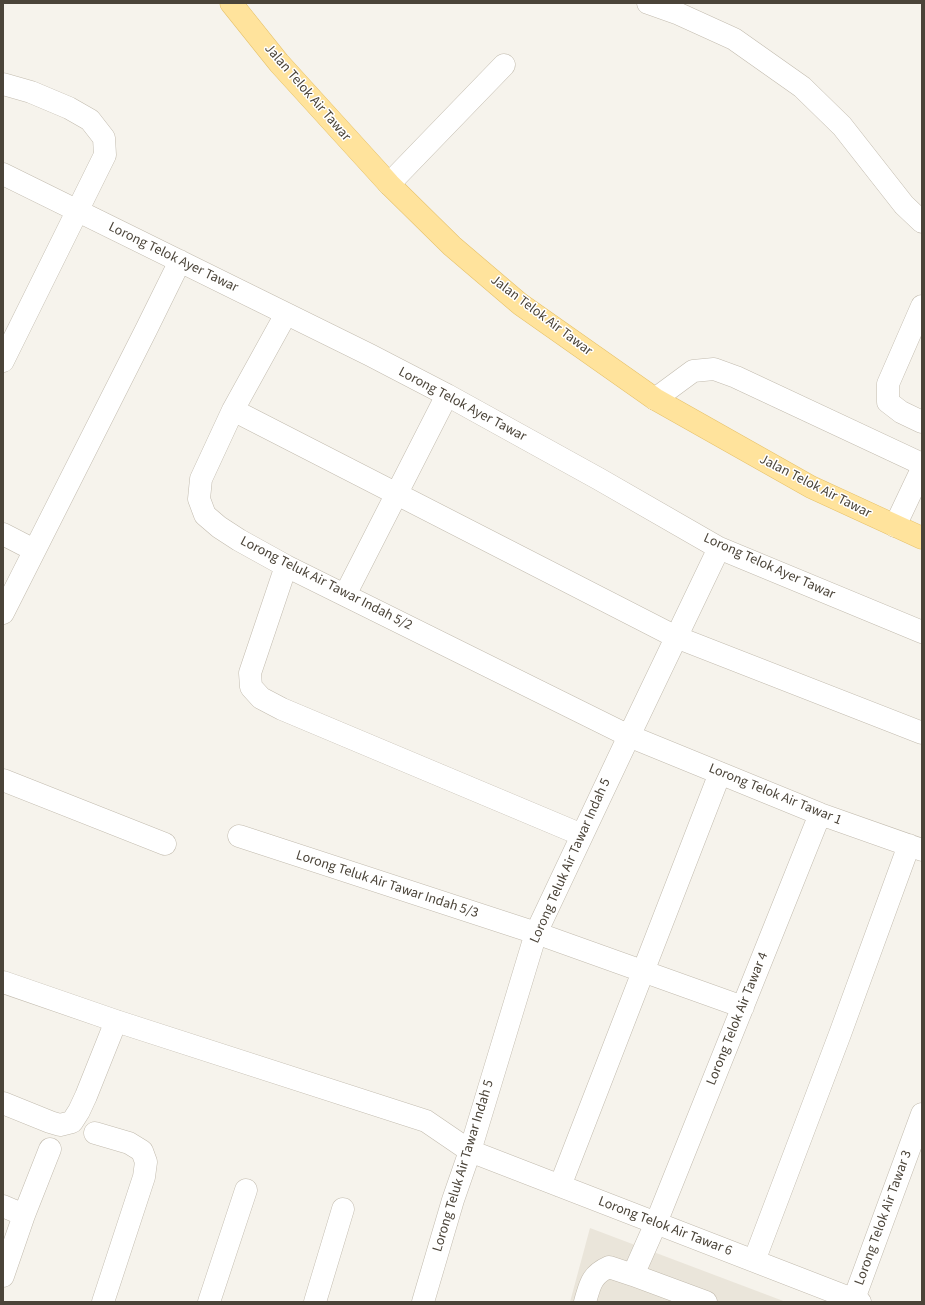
<!DOCTYPE html>
<style>
body{margin:0}
#map{position:relative;width:925px;height:1305px;overflow:hidden;background:#f6f3ec;font-family:"Source Sans 3",sans-serif}
canvas{display:block}
.frame{position:absolute;inset:0;border:4px solid #4b4439;pointer-events:none}
</style>
<div id="map">
<canvas width="925" height="1305"></canvas>
<div class="frame"></div>
</div>
<script>
const context = document.querySelector('canvas').getContext('2d');
context.lineJoin = 'round';
function fill(path, color) { context.fillStyle = color; context.fill(path, 'evenodd'); }
function stroke(path, color, width, dash) { context.strokeStyle = color; context.lineWidth = width; context.lineCap = dash ? 'butt' : 'round'; context.setLineDash(dash || []); context.stroke(path); }
function label(font, color, halo, rows, align = 'center') {
  context.font = font + ' "Source Sans 3",sans-serif'; context.lineWidth = 3; context.setLineDash([]); context.textBaseline = 'middle'; context.strokeStyle = halo; context.fillStyle = color; for (const [text, x, y, turn = 0] of rows) {
    context.save(); context.translate(x, y); context.rotate((+turn || 0) * Math.PI / 180); context.textAlign = isNaN(turn) ? turn : align; if (halo) context.strokeText(text, 0, 0); context.fillText(text, 0, 0); context.restore();
  }
}
fill(new Path2D(`
 M590,1228L786,1302H570Z`), '#eae5da');
const minor = new Path2D(`
 M648,3L679,14L734,39L802,87L842,126L904,205L922,222
 M3,84L31,92L69,108L90,120L104,138L105,155L3,361
 M3,174L370,355L447,395L599,479L719,548L922,632
 M389,184L504,65
 M922,306L888,384V402L901,412L922,422
 M286,314L233,410L201,479L199,499L205,515L219,527L239,540L286,566L629,736L820,814L922,850
 M655,399L693,371L714,369L736,377L922,464
 M233,410L676,637L922,733
 M895,526L922,469
 M3,534L34,550
 M286,566L250,673L251,687L261,698L282,709L582,835
 M345,595L447,395
 M3,613L146,330L180,261
 M3,780L165,844
 M239,836L536,933L743,1007
 M3,982L116,1021L426,1121L470,1151L860,1302
 M3,1103L50,1122L60,1125L72,1122L79,1111L86,1096L116,1021
 M95,1133L129,1143L142,1151L146,1162L144,1177L103,1302
 M560,1186L720,773
 M3,1206L24,1215
 M754,1261L840,1034L909,845
 M633,1275L706,1302
 M3,1276L24,1215L50,1149
 M854,1299L922,1114
 M209,1302L246,1190
 M315,1302L343,1209
 M423,1302L453,1200L470,1151L536,933L629,736L719,548
 M585,1302C590,1285 591,1275 609,1267L633,1275L656,1223L820,814`);
const major = new Path2D(`
 M231,3L279,63L389,184L452,246L520,304L655,399L811,487L922,538`);
stroke(minor, '#c2bbae', 23);
stroke(major, '#e6c16a', 23);
stroke(minor, '#fff', 22);
stroke(major, '#ffe39c', 22);
label('14px', '#4b4439', '#fff', [
 ["Jalan Telok Air Tawar",307,93,49],
 ["Lorong Telok Ayer Tawar",173,258,26],
 ["Jalan Telok Air Tawar",541,316,37],
 ["Lorong Telok Ayer Tawar",462,405,28],
 ["Jalan Telok Air Tawar",815,487,27],
 ["Lorong Telok Ayer Tawar",769,567,24],
 ["Lorong Teluk Air Tawar Indah 5/2",326,584,27],
 ["Lorong Telok Air Tawar 1",775,795,22],
 ["Lorong Teluk Air Tawar Indah 5",571,861,-66],
 ["Lorong Teluk Air Tawar Indah 5/3",387,885,18],
 ["Lorong Telok Air Tawar 4",738,1019,-68],
 ["Lorong Teluk Air Tawar Indah 5",464,1166,-73],
 ["Lorong Telok Air Tawar 3",884,1218,-70],
 ["Lorong Telok Air Tawar 6",665,1227,21]
]);
</script>
